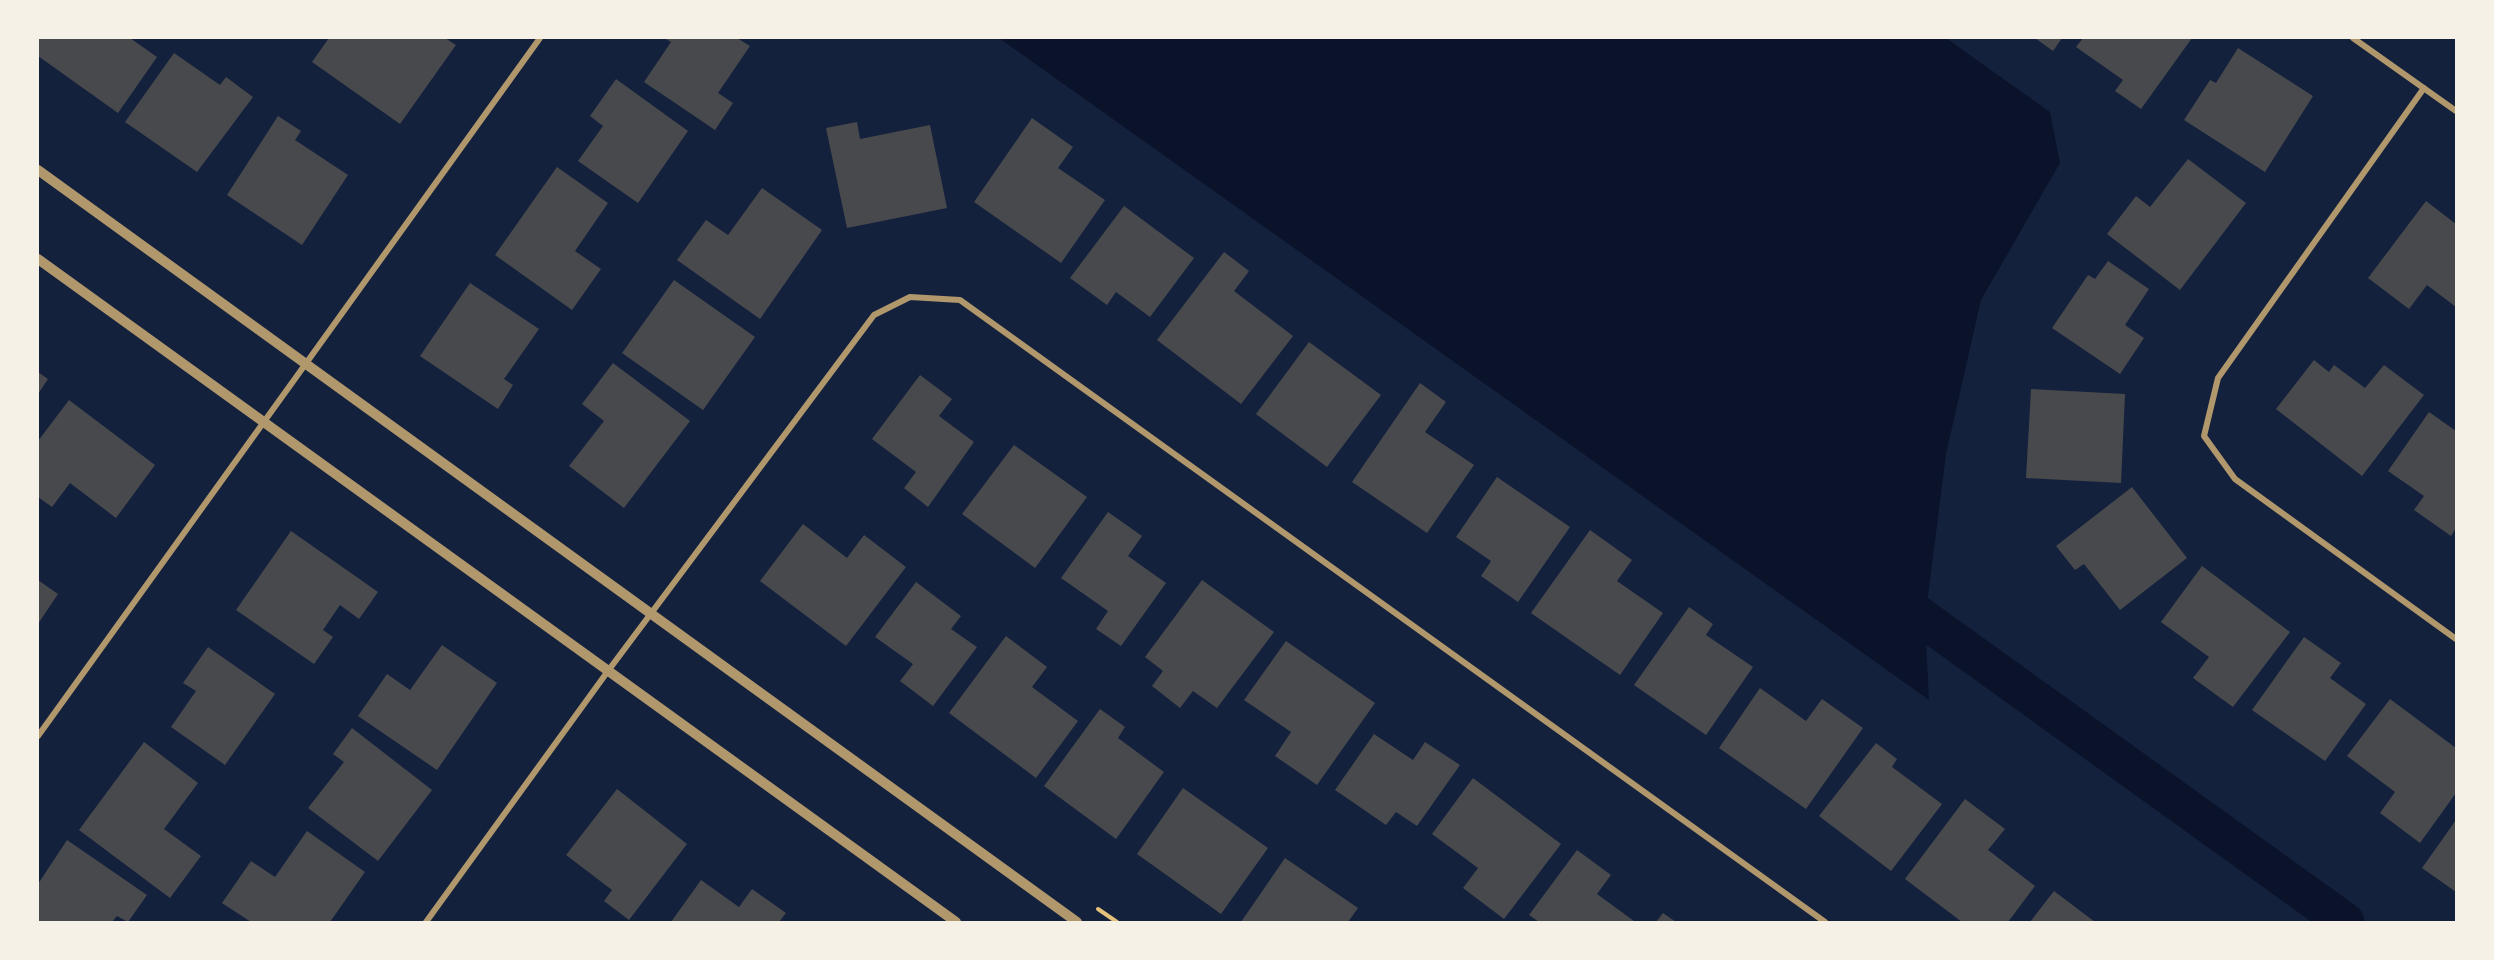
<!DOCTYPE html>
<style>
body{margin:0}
#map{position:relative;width:2494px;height:960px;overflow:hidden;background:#14213d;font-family:"Golos Text",sans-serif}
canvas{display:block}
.frame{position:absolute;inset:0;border:39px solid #f6f1e7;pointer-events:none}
</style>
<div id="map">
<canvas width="2494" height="960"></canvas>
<div class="frame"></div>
</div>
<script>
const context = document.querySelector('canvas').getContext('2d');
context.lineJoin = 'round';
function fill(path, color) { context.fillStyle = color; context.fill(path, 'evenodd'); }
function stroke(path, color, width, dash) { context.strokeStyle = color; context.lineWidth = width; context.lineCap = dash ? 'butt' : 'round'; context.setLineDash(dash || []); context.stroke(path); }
fill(new Path2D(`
 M999,38H1946L2050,112L2060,163L1981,300L1946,454L1925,620L1929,700Z`), '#0b132b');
stroke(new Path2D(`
 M1882,589L2345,922`), '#0b132b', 39);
fill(new Path2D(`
 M38,38H130L157,57L118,113L38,56Z
 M329,38H445L456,45L400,124L312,62Z
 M664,38H737L750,46L718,93L733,103L715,130L644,82L671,42Z
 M2035,38H2062L2053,51Z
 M2083,38H2192L2141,109L2115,91L2123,80L2076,47Z
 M2238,48L2313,96L2265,172L2184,120L2210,80L2216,83Z
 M174,53L220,85L226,77L253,97L197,172L125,122Z
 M616,79L688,131L638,203L578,161L603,126L590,116Z
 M278,116L301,131L295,140L348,175L302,245L227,195Z
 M1032,118L1073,147L1058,168L1105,200L1061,263L974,202Z
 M857,122L860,139L930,125L947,208L847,228L826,128Z
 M2188,159L2246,203L2180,290L2107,234L2136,196L2150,207Z
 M557,167L608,203L575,251L601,269L572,310L495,255Z
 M762,188L822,230L760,319L677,260L706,220L728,235Z
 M2426,201L2456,224V307L2427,285L2409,309L2368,278Z
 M1124,206L1194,258L1150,317L1116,292L1107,305L1070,278Z
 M1224,252L1249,271L1234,291L1293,336L1241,404L1157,340Z
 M2108,261L2149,289L2125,325L2144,338L2120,374L2052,328L2088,275L2095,279Z
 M674,280L755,337L703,410L622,353Z
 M470,283L539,329L504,379L513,385L498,409L420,356Z
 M1309,342L1381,395L1327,467L1256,414Z
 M2314,360L2329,372L2334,365L2365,388L2384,365L2424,395L2362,476L2276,409Z
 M613,363L690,421L624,508L569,466L604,421L582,404Z
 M38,372L48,379L38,394Z
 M920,375L952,399L939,416L974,442L928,507L904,488L916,472L872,439Z
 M1420,383L1446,402L1425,432L1474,465L1427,533L1352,482Z
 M2031,389L2125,394L2121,483L2026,478Z
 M69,400L155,465L116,518L70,483L52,507L38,497V441Z
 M2429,412L2456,431V528L2451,536L2414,510L2424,496L2388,471Z
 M1014,445L1087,497L1035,568L962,514Z
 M1497,477L1570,527L1518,602L1481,576L1491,561L1456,537Z
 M2132,487L2187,558L2120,610L2084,564L2075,570L2056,546Z
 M1108,512L1142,536L1128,556L1166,583L1121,646L1096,629L1108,611L1061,578Z
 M803,524L847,558L864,535L906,567L846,646L760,581Z
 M1590,530L1632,560L1617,581L1663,613L1620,675L1531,613Z
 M291,531L378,592L359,619L340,605L323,630L333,637L314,664L236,610Z
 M2202,566L2290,632L2233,707L2193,678L2209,657L2161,622Z
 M38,580L58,594L38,624Z
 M1202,580L1274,632L1217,708L1193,691L1180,708L1152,686L1163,671L1145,657Z
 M916,582L961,616L951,629L977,647L933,706L900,681L913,664L875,637Z
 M1689,607L1713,624L1706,635L1753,667L1706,735L1634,685Z
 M1006,636L1047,667L1032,687L1078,721L1036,778L949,713Z
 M2304,637L2341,663L2330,678L2366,704L2325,761L2252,710Z
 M1286,641L1375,703L1317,785L1275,756L1291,732L1244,700Z
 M442,645L497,683L437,770L358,716L387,674L410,690Z
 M208,647L275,694L225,765L171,727L196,691L183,683Z
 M1760,688L1806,721L1822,699L1863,728L1806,809L1719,748Z
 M2390,699L2456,748V793L2420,843L2380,813L2395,792L2347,756Z
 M1100,709L1125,727L1118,738L1164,772L1116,839L1044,786Z
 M352,728L432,790L378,861L308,808L344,762L333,754Z
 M1374,734L1413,760L1425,742L1460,765L1417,826L1396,812L1386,825L1335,790Z
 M144,742L198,783L164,829L201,856L170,898L79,830Z
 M1876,743L1897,759L1892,767L1942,804L1891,871L1819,816Z
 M1473,778L1561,844L1504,919L1463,888L1478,868L1432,834Z
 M1183,788L1268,848L1221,914L1137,854Z
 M617,789L687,844L629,920L604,901L612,890L566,855Z
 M1965,799L2005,829L1988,850L2035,886L2008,922H1962L1905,879Z
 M2456,820V892L2422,868Z
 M307,831L365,872L330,922H251L222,903L251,861L275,877Z
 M67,840L147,895L128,922L117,916L112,922H38V884Z
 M1577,850L1611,875L1597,894L1634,921L1633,922H1539L1529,915Z
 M1285,858L1358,908L1348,922H1241Z
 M701,880L739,907L752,889L786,913L779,922H671Z
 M2054,891L2095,922H2030Z
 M1663,913L1676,922H1656Z`), '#48494c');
stroke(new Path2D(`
 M1098,909L1117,922`), '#e5c07b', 4);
stroke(new Path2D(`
 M2353,38L2456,111
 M2424,88L2218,378L2204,436L2235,479L2456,639
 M38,736L540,38
 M426,922L608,671L874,315L910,297L960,300L1825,922`), '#b1986c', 6);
stroke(new Path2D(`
 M38,170L1077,922
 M38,259L956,922`), '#b1986c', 10);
</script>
